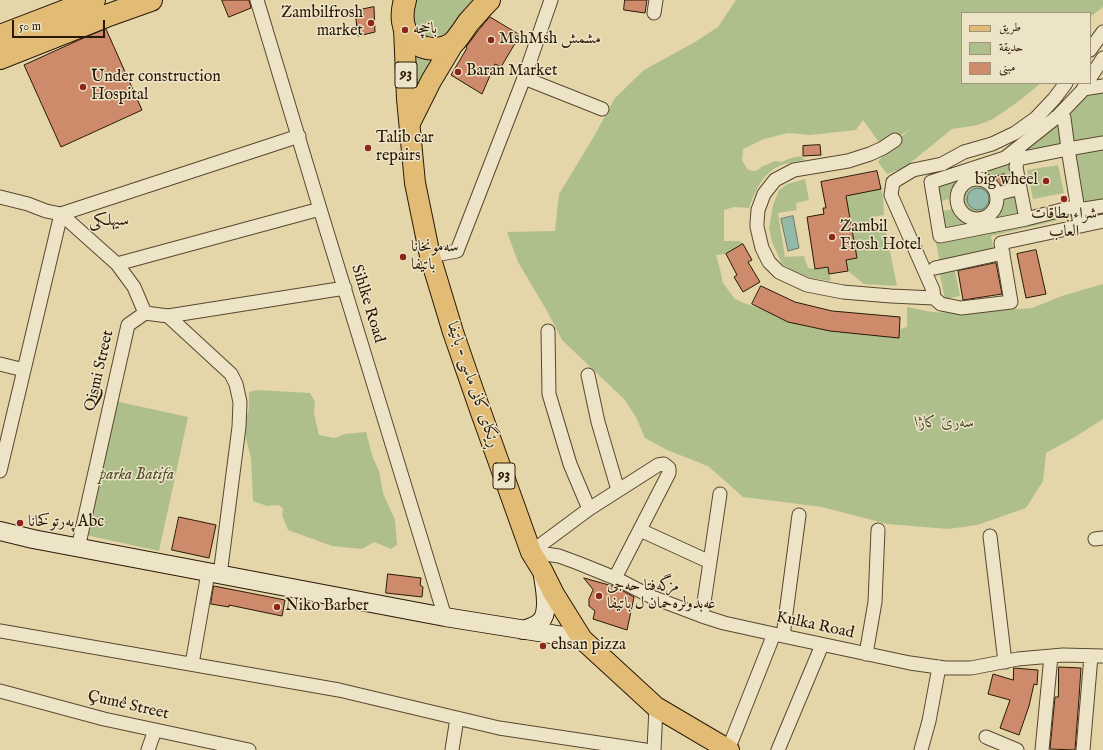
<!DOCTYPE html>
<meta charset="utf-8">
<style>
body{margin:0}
#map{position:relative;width:1103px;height:750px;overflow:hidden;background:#e4d6a9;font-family:"IM FELL English",Amiri,serif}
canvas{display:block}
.legend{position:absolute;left:961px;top:12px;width:130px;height:72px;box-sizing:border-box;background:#ede4c7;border:1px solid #9f937a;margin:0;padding:5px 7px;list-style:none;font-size:12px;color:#2a1906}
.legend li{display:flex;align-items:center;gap:8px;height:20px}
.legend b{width:20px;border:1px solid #9f937a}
.scale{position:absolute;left:12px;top:20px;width:93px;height:18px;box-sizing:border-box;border:2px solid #2a1906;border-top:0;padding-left:5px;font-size:12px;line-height:14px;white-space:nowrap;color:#2a1906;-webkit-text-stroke:3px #ede4c7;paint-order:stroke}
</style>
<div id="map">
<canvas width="1103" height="750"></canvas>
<ul class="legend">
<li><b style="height:5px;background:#e2bb74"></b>طريق</li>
<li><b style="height:11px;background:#afbf8c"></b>حديقة</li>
<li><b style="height:11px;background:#ce8b6c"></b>مبنى</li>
</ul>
<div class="scale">50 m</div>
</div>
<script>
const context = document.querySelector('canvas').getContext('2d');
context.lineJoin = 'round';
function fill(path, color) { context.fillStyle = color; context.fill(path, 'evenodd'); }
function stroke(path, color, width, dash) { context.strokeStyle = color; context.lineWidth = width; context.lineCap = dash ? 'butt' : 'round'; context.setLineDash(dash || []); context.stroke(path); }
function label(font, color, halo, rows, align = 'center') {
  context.font = font + ' "IM FELL English",Amiri,serif'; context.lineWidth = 3; context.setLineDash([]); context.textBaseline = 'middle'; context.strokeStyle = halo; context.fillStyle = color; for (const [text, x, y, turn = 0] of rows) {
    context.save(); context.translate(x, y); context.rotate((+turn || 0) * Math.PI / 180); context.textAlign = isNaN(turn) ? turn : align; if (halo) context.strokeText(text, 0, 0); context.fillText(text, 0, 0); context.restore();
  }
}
fill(new Path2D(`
 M411,0H482L438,43L416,35Z
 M736,0H1103V7L1090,17V13H962V83H1041L1019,101L993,119L978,125L952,129L904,168L887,174L878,162L888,149L911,128L883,148L863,120L856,130L810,135L788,133L764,139L743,149L742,160L748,170C753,171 758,172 761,167L775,161L782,162C789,158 794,157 802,156L804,160C796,162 785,163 777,167C761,176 755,192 749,208L734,207L724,210V241H740L743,244L726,254L716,255L720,269L723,283L735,299L744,303L792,319L894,331L907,327V307L932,312L958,313L1032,308L1062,296L1103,284V419L1075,437L1046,453L1043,481L1026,508L977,525L948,529L887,524L822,507L743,497L708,466L667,450L645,438L636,417L624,399L562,340L547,311L518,262L507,232L555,231L559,194L593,138L615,98L644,70L695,42L718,27Z
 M409,46L437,55L412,99Z
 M1103,91V137L1075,143L1071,139L1068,111L1084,94Z
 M1055,124L1059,125L1063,144L1026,152V150L1049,132Z
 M1103,147V201L1087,203L1083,199L1076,157L1079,152Z
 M1011,164L1015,185L999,189L997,186L1007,183L1004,174L995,177L997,182L977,175L976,171Z
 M1058,165L1064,193L1033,199L1027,170Z
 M968,176L956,186L952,198L938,202L935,185Z
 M805,179L809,200L796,203L797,210L778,213L785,257L804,256L808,268L816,269L828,267L831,281L811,278L794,271L782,264L772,242L769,228L773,205L779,190L788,184Z
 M962 199a16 16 0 1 1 32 0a16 16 0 1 1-32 0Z
 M881,189L883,196L884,215L872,217L874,231L886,232L897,286L864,284L848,271L846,260L857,258L849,214L836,206L850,195Z
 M1017,194L1022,214L988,223V220L996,214L1002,200Z
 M955,209C961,218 965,220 975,223L943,230L941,211Z
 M1070,212L1072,217L991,236L994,252L940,264L936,243Z
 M954,267L960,296L945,299L939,270Z
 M257,390L310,393L315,402L314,414L319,435L334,438L345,434L366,432L373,458L379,471L383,493L395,520L397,545L391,549L374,542L362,549L332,546L288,530L282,515L283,509L279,505L267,506L253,501L251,458L246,439L245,423L249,409V392Z
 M115,401L188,417L159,551L86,535Z`), '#afbf8c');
const water = new Path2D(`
 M967 199a11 11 0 1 1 22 0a11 11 0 1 1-22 0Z
 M793,216L799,248L788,251L781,219Z`);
fill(water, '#95b9a8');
stroke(water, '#6a7967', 1);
const building = new Path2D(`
 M222,0H249L251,8L229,17Z
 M625,0H647L645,13L624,10Z
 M374,7L375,32L358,36L355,11Z
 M490,17L520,35L501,67L495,64L482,94L451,75L467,48L466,47L478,31Z
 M106,29L142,110L61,147L24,65L79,40Z
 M820,145L821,155L803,156V146Z
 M877,171L881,189L846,196L857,258L846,260L848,271L829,274L828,267L815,269L807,217L824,214L823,208H826L821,182Z
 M1004,174L1007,183L998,186L995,177Z
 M743,244L752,260L748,262L760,282L743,292L734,277L737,275L726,254Z
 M1036,250L1046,294L1026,298L1017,254Z
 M996,263L1002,294L963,300L958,271Z
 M761,286L795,302L832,311L900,317L899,338L830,331L788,322L752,304Z
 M179,517L216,525L209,558L172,550Z
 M388,574L421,578L420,585L423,587L422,597L386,593Z
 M584,578L616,587L634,597L627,630L593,619L595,611L589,606V599L593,590Z
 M214,586L285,600L282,616L229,605V607L211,604Z
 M1059,667L1081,668L1079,698L1075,750L1050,749L1055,697H1058Z
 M1014,668L1038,670L1037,685L1034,684L1029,706L1019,735L1000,728L1010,700L988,694L993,674L1013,680Z`);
fill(building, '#ce8b6c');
stroke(building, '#2a1906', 1);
const street = new Path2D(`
 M257,0L320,209L445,617
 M654,13L656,0
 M1090,50L1103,32
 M524,78L602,109
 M1090,78L1103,58
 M1083,89L1103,86
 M1055,118H1064L1068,149L1103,143
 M895,140L883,148L870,154L848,161L794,170L775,180L764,194L758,210L757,223V227L762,248L769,262L779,272L807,285L843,292L891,296L934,298L941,304L961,308L1011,302L1001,243L1103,221
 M1019,151L1016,167L1020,188
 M1018,159L1068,149L1078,210
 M957 199a20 20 0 1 1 40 0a20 20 0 1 1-40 0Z
 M997,194L1020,188L1026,219
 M0,197L28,204L46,211L61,214L117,264L134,287L145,313
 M1077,206L1026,219L940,236L931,182L1005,158L1058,116L1082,91L1087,83
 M1079,219L1078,210L1103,206
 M430,256L457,251L524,78L551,0
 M117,264L320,209
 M935,268L1003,253
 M934,298L933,290L891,195L893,182L913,170L942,164L964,152L992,144L1015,133L1036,118L1054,99L1066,83
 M168,316L231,374L236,384L240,402L239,427L220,575
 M548,331L549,394L570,464L589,509
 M0,364L24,370
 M588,375L598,422L618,490
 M0,471L24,370L61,214L299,136
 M640,530L710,562
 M990,536L1005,662
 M1095,539L1103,538
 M78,548L128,325L145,313L168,316L345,288
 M531,552L559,556L578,563L615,578L652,597L702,616L724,623L783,636L910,663L945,668H971L1018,659L1063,655L1103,656
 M531,552L589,509L658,465L664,464L669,468V473L615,578
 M702,616L720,494
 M0,631L339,690L499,728L645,750
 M783,636L799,515
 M866,654L875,602L878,530
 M192,664L208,573
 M0,691L104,719L249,750
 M986,737L1017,750
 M148,750L155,730
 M452,750L457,718
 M654,750L656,707
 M728,750L774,634
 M778,750L822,645
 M921,750L929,721L939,667
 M1042,750L1051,656
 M1083,750L1091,656`);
const secondary = new Path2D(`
 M0,531L33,539L445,617L582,639
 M523,630C529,628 536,626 540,622C550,613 545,588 543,576`);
const primary = new Path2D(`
 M404,28L407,99L415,183L430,256L453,332L479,407L531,552L542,570L554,594L582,639L656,707L729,750
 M410,123L431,81L455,41`);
const highway = new Path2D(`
 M405,0C401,14 401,30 413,41C424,51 444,52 455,41C460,35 464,29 468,23C475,15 482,7 489,0
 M0,36L94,0
 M0,58L106,16L151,0`);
stroke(street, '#58482f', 15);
stroke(secondary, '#2a1906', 20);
stroke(primary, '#2a1906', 22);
stroke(highway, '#2a1906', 24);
stroke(street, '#ede4c7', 13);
stroke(secondary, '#ede4c7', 18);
stroke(primary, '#e2bb74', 20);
stroke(highway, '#e2bb74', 22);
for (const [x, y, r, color] of [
 [371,23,4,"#8f2418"],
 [405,30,4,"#8f2418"],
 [491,40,4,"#8f2418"],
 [458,72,4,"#8f2418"],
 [83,87,4,"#8f2418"],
 [368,148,4,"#8f2418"],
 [1046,181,4,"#8f2418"],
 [1064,199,4,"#8f2418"],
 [832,237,4,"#8f2418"],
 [403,257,4,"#8f2418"],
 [20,523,4,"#8f2418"],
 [599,596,4,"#8f2418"],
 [277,607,4,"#8f2418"],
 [543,646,4,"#8f2418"]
]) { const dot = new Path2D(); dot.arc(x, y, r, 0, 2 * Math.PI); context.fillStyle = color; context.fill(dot); stroke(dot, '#ede4c7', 1.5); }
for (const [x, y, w] of [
 [406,75,22],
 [504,476,22]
]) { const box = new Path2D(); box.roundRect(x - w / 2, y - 13, w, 26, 3); context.fillStyle = '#ede4c7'; context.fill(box); stroke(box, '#2a1906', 1); }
label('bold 15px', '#2a1906', null, [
 ["93",406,75],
 ["93",504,476]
]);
label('16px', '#2a1906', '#ede4c7', [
 ["Zambilfrosh",363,14,"right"],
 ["market",363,32,"right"],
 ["باخچە",413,30],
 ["MshMsh مشمش",499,40],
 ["Baran Market",466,72],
 ["Under construction",91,78],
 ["Hospital",91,96],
 ["Talib car",376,139],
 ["repairs",376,157],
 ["big wheel",1038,181,"right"],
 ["شراء بطاقات",1064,215,"center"],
 ["العاب",1064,233,"center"],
 ["Zambil",840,228],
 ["Frosh Hotel",840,246],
 ["سه‌مونخانا",411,248],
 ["باتيفا",411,266],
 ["په‌رتوكخانا Abc",28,523],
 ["مزگەفتا حەجی",607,587],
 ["عەبدولرەحمان ل باتیفا",607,605],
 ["Niko Barber",285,607],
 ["ehsan pizza",551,646]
], 'left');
label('16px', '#2a1906', '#ede4c7', [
 ["Sihlke Road",367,304,73],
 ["Qismi Street",100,371,-77],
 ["ڕێگای کانی ماسی - باتيفا",472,385,71],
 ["Kulka Road",815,626,12],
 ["Çumê Street",128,706,13]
]);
label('italic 16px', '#524b2e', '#ede4c7', [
 ["سەرێ کاژا",945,424],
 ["parka Batifa",137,476]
]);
label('17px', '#2a1906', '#ede4c7', [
 ["سيهلكى",109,222]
]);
</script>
